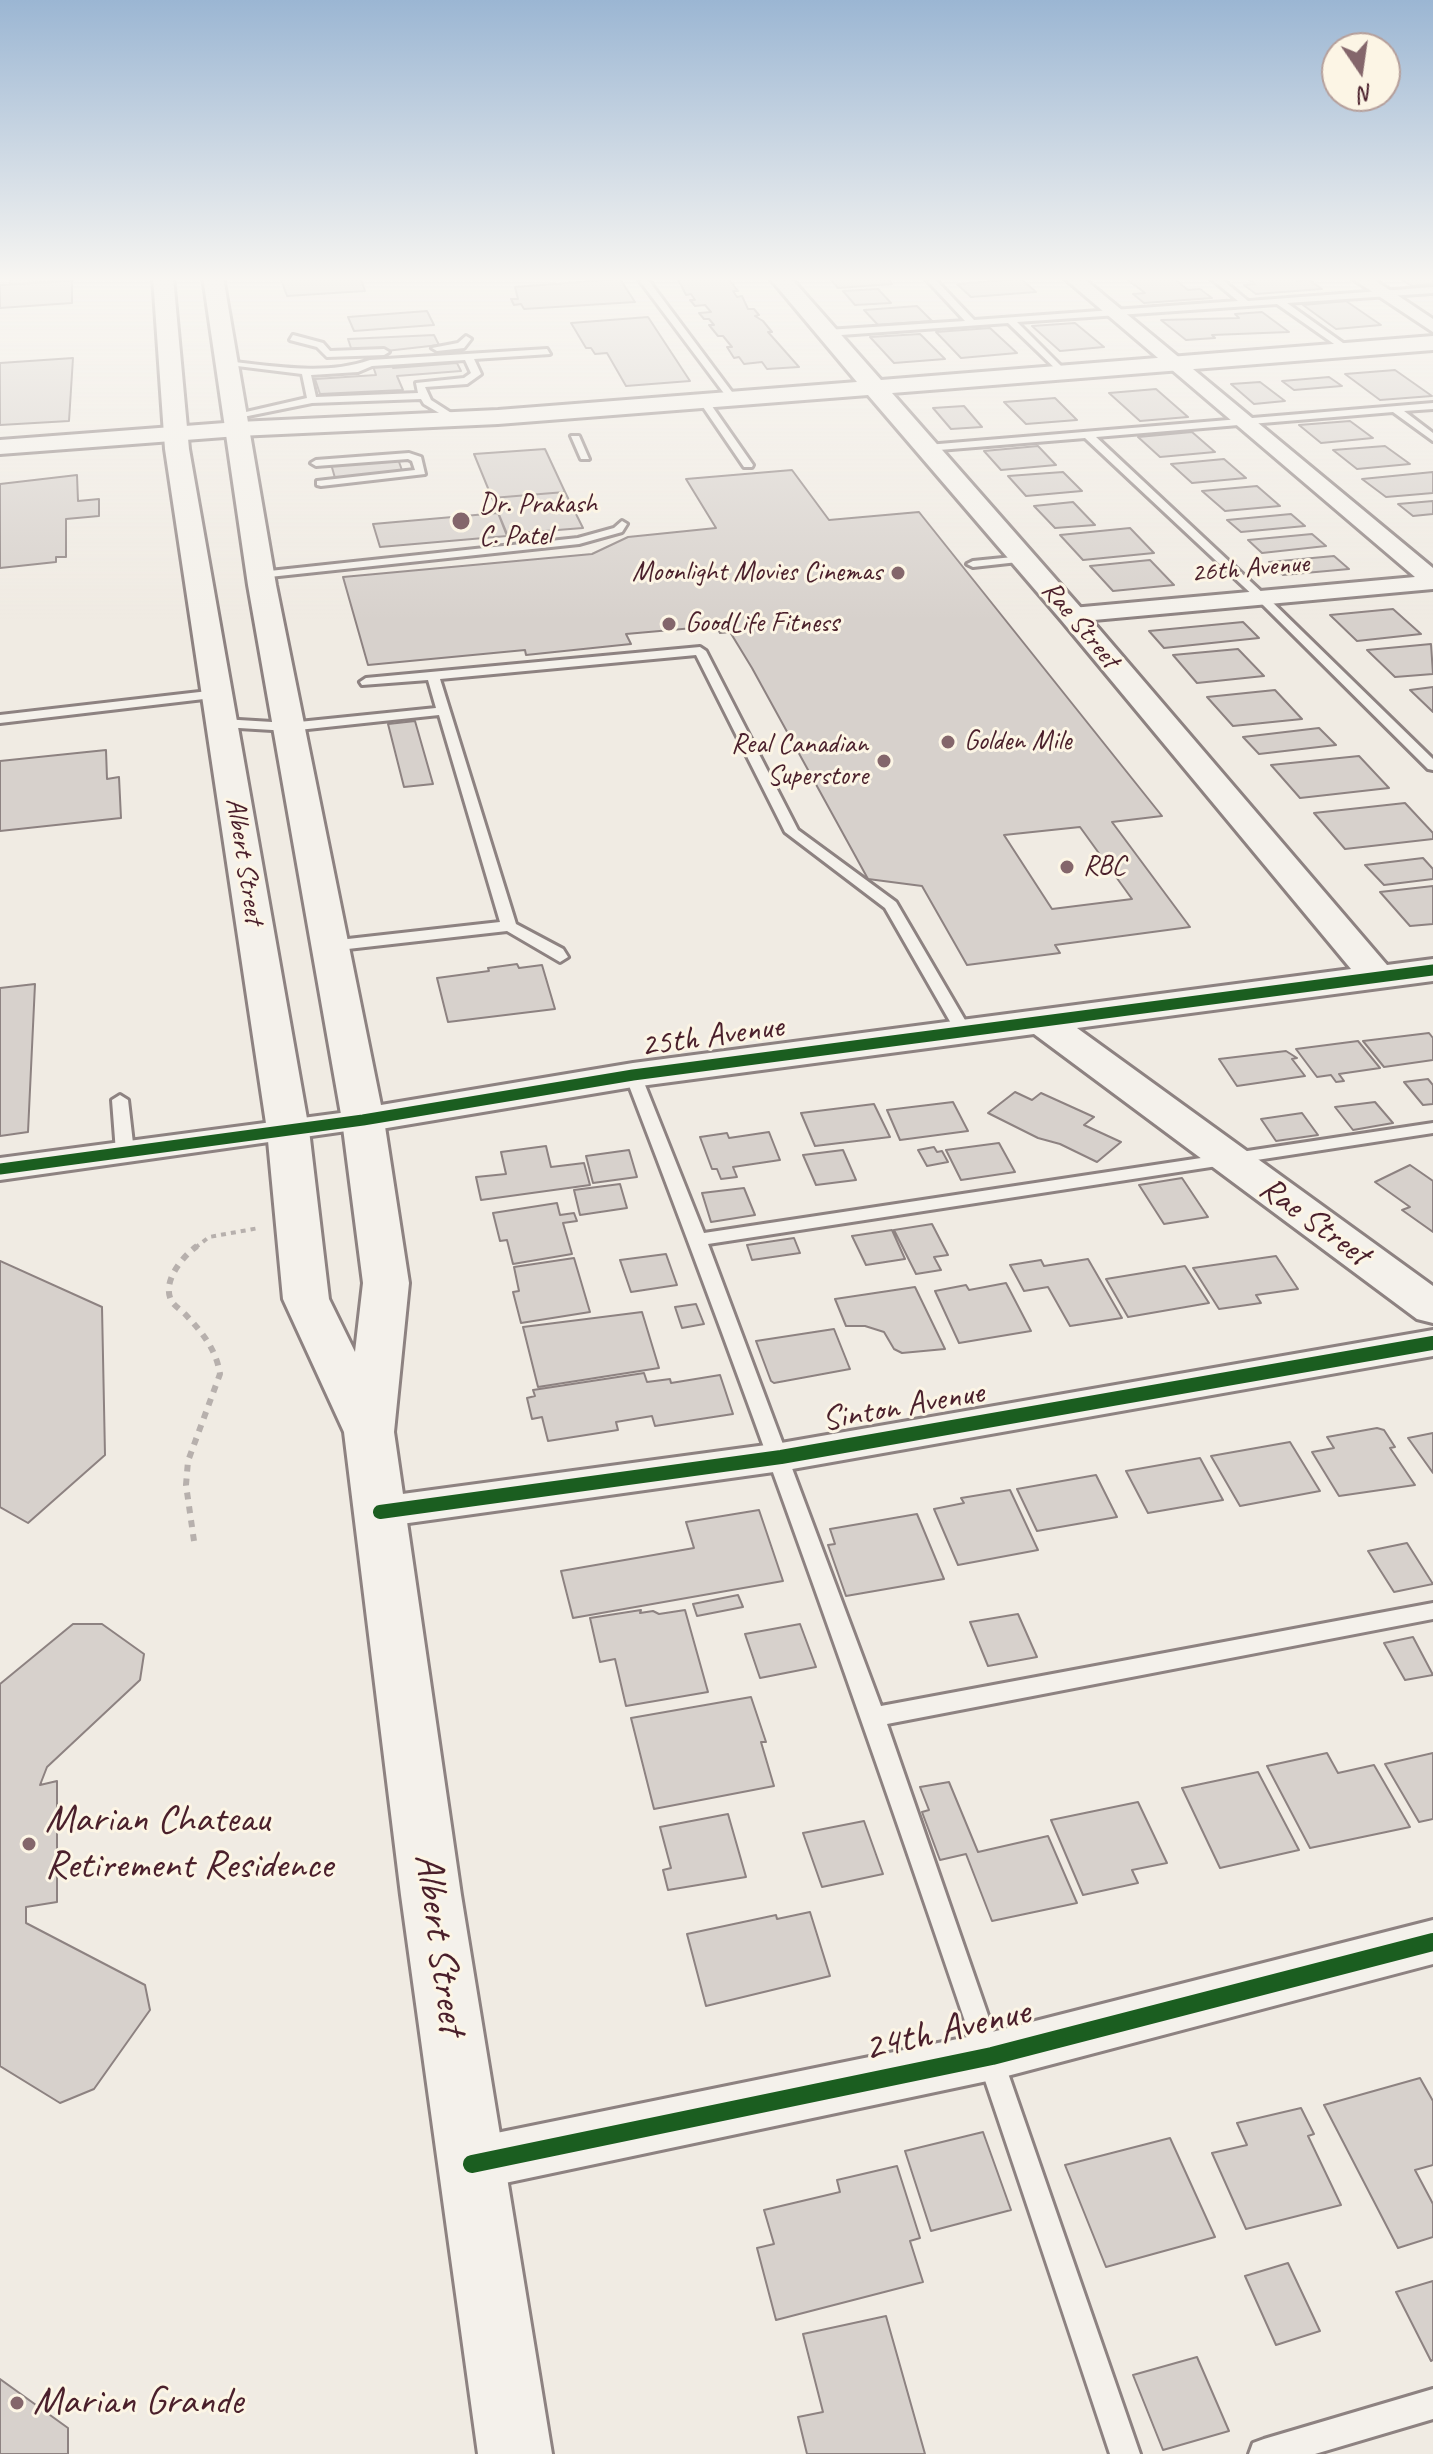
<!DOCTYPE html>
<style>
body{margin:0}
#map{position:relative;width:1433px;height:2454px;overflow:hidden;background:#f0ebe3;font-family:Caveat,sans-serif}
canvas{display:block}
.north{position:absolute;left:1321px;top:32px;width:80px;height:80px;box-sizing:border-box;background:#fcf5e5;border:2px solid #b59f9b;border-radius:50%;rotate:167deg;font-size:22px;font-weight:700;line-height:32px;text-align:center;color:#4a1f2b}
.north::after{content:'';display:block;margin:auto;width:28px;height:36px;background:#84666b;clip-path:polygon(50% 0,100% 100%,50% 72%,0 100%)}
</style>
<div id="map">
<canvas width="1433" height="2454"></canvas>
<div class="north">N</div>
</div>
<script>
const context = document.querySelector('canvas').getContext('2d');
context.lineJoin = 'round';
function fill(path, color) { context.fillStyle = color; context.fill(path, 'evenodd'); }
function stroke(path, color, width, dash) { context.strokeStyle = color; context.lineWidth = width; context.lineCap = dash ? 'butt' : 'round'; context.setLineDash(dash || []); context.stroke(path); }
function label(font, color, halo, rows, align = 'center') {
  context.font = font + ' Caveat,sans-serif'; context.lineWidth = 6; context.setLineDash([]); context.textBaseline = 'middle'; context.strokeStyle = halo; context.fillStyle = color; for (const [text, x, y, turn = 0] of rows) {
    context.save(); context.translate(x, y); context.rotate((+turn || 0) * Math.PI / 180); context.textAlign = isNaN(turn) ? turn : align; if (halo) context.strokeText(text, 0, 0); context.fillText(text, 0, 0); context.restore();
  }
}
const building = new Path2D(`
 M11,277H73V280L10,284Z
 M360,277L365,291L287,296L281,279Z
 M677,277H722L730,281L738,291H733L737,297L742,296L748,309H754L759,315L755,316L763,321L772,332H768L799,367L767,369L762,362L744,364L739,357L734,358L727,347H732L723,336H718L709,325H714L709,319H704L699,313L711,312L705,305L695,306L690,300H695L691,294L686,295Z
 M829,277H886L892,284L838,288Z
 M1124,277H1172L1188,290L1200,289L1212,298L1144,303L1133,294L1145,293Z
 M1245,277H1292L1297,281L1309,280L1322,289L1256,294L1244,285L1255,284Z
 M1433,277V284L1412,286L1399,278Z
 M620,279L635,302L524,309L521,304L514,305L511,299H518L515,287Z
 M1021,279L1036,292L971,297L957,284Z
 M72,281V303L0,308V285Z
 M878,289L891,303L855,305L843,291Z
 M1346,301L1381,325L1336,329L1303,305Z
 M917,306L932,321L878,325L864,310Z
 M427,311L434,325L354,331L348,317Z
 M1262,312L1289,332L1212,335L1215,338L1186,340L1161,320L1239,318L1235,314Z
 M648,317L690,381L626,386L607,353L595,354L591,348H586L571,323Z
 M1075,323L1104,347L1060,351L1032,326Z
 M990,328L1017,353L961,358L936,332Z
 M920,334L945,359L894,363L870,337Z
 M434,335L439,345L377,352L352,351L348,339Z
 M73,358L69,421L0,425V363Z
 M457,363L461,371L397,376L403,390L320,394L315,379L376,375L373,366L392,364L393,368Z
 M1395,370L1432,396L1380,400L1345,374Z
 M1329,377L1342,386L1294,390L1282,381Z
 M1260,382L1285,401L1254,404L1231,384Z
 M1156,389L1188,417L1140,421L1109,393Z
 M1055,398L1077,420L1026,424L1004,402Z
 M964,406L982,427L951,429L933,408Z
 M1350,421L1373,438L1321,443L1299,425Z
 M1192,432L1215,452L1160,457L1138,437Z
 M1038,446L1056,465L1001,470L984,451Z
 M1385,446L1410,464L1357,469L1333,450Z
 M545,449L565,492L492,498L474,454Z
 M398,459L403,473L335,478L331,464Z
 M1224,459L1246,478L1192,483L1171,464Z
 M792,470L829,520L919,512L1162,816L1112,822L1190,927L1055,945L1060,953L967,965L922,886L868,879L752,668L730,632L720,633L716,626L626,634L631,644L526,655L525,650L368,665L343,577L592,554L628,537L716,528L686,479Z
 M1063,472L1082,491L1026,496L1008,476Z
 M1433,472V493L1386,497L1362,479Z
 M77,475L78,501L99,499V516L66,519V557H56V562L0,568V484Z
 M1257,486L1280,506L1225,511L1202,491Z
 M565,492L583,528L507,534L492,498Z
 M1433,501V514L1413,516L1398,504Z
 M1073,502L1095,525L1055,528L1034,506Z
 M498,513L507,536L380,547L373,524Z
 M1291,514L1305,526L1241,532L1227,520Z
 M1130,528L1154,553L1083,560L1060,535Z
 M1312,534L1326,546L1262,553L1248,540Z
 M1334,556L1349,569L1283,575L1269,562Z
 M1150,560L1174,585L1113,591L1090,566Z
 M1393,609L1421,634L1357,641L1330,615Z
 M1243,622L1259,638L1164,648L1149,631Z
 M1431,644L1433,674L1395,677L1367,650Z
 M1238,649L1264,676L1197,683L1173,655Z
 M1433,687V712L1410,690Z
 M1275,690L1302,719L1233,726L1207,697Z
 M415,721L433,784L404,787L388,724Z
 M1319,728L1336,745L1259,754L1243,737Z
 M106,750L107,779L119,777L121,818L0,831V761Z
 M1359,756L1389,788L1300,798L1271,765Z
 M1405,803L1433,833V839L1345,849L1314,813Z
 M1080,827L1132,899L1052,909L1004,835Z
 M1423,858L1433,869V879L1384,885L1365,865Z
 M1433,886V924L1410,926L1380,892Z
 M517,964L519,968L542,965L555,1009L448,1022L437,978L489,971L488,968Z
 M35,984L28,1132L0,1136V988Z
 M1429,1033L1433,1038V1060L1384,1067L1363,1041Z
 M1358,1041L1380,1068L1339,1074L1344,1081L1336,1082L1331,1075L1317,1077L1296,1049Z
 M1286,1051L1297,1058L1292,1059L1305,1076L1237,1086L1219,1059Z
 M1428,1079L1433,1085V1104L1423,1105L1404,1082Z
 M1015,1092L1032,1100L1041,1093L1094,1117L1084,1125L1121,1142L1097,1162L1060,1144L1038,1138L988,1113Z
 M953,1102L968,1131L900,1140L887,1110Z
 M1375,1102L1393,1123L1353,1130L1335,1107Z
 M874,1104L890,1137L815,1146L801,1113Z
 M1302,1113L1318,1135L1276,1141L1261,1119Z
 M769,1132L780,1160L733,1167L737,1177L721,1179L717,1169H712L700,1137L727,1133L729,1138Z
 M999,1143L1015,1172L961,1180L946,1150Z
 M546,1146L551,1167L584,1163L590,1185L481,1200L476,1177L506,1174L501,1152Z
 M934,1147L937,1152L942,1151L948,1162L927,1166L918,1150Z
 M629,1150L637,1177L593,1183L586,1156Z
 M843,1150L856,1180L816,1185L803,1155Z
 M1410,1165L1433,1181V1232L1402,1210L1410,1207L1375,1182Z
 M1182,1178L1208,1217L1164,1224L1139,1185Z
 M620,1184L627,1208L580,1215L574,1190Z
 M744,1188L755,1215L711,1222L702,1193Z
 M557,1203L560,1215L574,1213L577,1221L563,1223L572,1254L513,1264L507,1240L500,1241L493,1213Z
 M932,1224L948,1255L934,1257L941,1270L916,1274L894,1230Z
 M892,1230L905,1259L866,1265L852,1236Z
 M794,1238L800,1253L752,1260L747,1245Z
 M666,1254L677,1285L631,1292L620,1260Z
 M1276,1256L1298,1289L1256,1295L1261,1303L1219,1309L1193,1268Z
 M574,1258L590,1312L521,1323L513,1292L519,1291L514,1267Z
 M1088,1259L1122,1318L1070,1326L1048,1287L1024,1291L1010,1265L1041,1260L1044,1266Z
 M0,1261L102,1307L105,1455L28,1523L0,1507Z
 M1185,1266L1209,1303L1128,1317L1106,1279Z
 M1006,1283L1031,1331L959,1343L935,1291L966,1285L969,1290Z
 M915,1287L945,1349L902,1353L894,1349L884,1332L865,1326H846L835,1299Z
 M696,1304L704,1324L682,1328L675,1307Z
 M642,1312L659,1368L538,1387L523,1327Z
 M834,1329L850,1369L774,1383L771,1381L756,1341Z
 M644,1373L647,1382L670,1379L671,1383L720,1375L733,1414L655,1426L652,1416L616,1422L618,1430L548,1441L542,1417L532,1419L527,1398L535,1396L533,1390Z
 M1377,1428L1384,1430L1395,1447L1390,1448L1415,1485L1339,1496L1312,1452L1334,1448L1327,1437Z
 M1433,1433V1473L1408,1438Z
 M1290,1442L1320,1491L1240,1506L1211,1456Z
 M1200,1458L1223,1500L1148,1513L1126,1471Z
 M1096,1475L1117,1517L1037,1531L1017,1489Z
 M1010,1490L1038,1550L958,1565L934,1509L964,1503L961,1498Z
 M759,1510L783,1581L573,1618L561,1571L694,1548L686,1522Z
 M917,1514L944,1579L846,1596L828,1545L835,1544L830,1529Z
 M1407,1543L1433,1584L1394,1592L1368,1551Z
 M738,1595L743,1607L697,1616L693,1604Z
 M641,1610L640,1613L653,1611L659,1614L685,1610L708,1692L626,1706L615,1659L600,1662L590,1618Z
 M1018,1614L1037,1657L988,1666L970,1622Z
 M73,1624H102L144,1654L140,1680L47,1767L40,1785L57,1781V1902L26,1907V1923L145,1985L150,2010L94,2089L60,2103L0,2066V1684Z
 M800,1624L816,1667L760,1678L745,1634Z
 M1413,1637L1433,1675L1405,1680L1384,1643Z
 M751,1697L766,1742H761L774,1786L654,1809L631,1718Z
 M1327,1753L1338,1773L1374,1765L1410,1827L1310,1848L1267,1766Z
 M1433,1753V1819L1419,1822L1385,1764Z
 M1258,1772L1299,1850L1220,1868L1182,1788Z
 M949,1782L978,1852L1048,1836L1077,1903L992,1921L966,1854L940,1860L922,1812L929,1810L920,1787Z
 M1138,1802L1167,1863L1132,1870L1138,1883L1083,1895L1051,1820Z
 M728,1814L746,1877L668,1890L663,1870L671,1868L660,1827Z
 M864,1821L883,1874L822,1887L803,1833Z
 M810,1912L830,1976L706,2006L687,1934L776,1915L777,1919Z
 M1420,2078L1433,2101V2165L1415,2170L1433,2204V2237L1398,2248L1324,2105Z
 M1301,2108L1314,2134L1308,2136L1341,2205L1246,2229L1212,2153L1247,2145L1237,2123Z
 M983,2132L1011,2210L931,2231L905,2151Z
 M1170,2138L1215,2237L1106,2267L1065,2165Z
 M897,2166L920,2238L910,2241L923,2282L776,2320L757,2248L774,2244L764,2210L840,2192L837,2180Z
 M1288,2263L1320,2331L1276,2345L1245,2276Z
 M1433,2281V2360L1431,2361L1396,2292Z
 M886,2316L925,2454H807L798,2417L823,2412L803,2334Z
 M1197,2357L1229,2431L1163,2450L1133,2375Z
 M0,2379L68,2428V2454H0Z`);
fill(building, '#d7d1cc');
stroke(building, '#8d8281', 2);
const lane = new Path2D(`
 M637,277H646L735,396V400H729Z
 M924,277H933L974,320L1238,301L1209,277H1219L1248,301L1433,287V293L1287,303L1350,348L1347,353L1277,304L1017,322L1065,370V374L1062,375L1008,323L827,336L822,333L827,330L965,321Z
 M293,335L323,343L330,351L384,349L389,352L384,355L327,357L317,347L290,340Z
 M466,336L471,339L464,348L437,351L432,348L458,343Z
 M547,349L550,354L474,359L481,374L467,384L425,387L431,400L459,418L461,420L456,423L424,404L421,399L312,403L233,419V415L307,398L302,374L221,364L226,361C273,366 325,376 370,360ZM465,360L471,373L464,378L416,383L418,393L316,397L311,375L358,372L372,366Z
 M701,399H707L753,465L752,467H744L699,401Z
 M1433,403V409L1404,411L1433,433V441L1393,412L1096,437L1266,596L1433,759V770L1428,769L1258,600L1085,438L927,451L922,448L927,445Z
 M571,436H579L589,459H581Z
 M409,453L421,457L425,474L321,486L317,485V481L415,470L412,461L408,459L316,466L311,463L316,460Z
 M622,521L627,524L622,532L579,544L260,578L254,575L260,572L578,538L614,528Z
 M1023,556L1029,559L1027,561L973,567L967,564L973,561Z
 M700,647L706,651L798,830L896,902L972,1032L970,1035L964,1037L956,1032L885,908L785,832L696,655L440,679L516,924L563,949L568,957L560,962L507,931L330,951L322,946L330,941L500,922L439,715L289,731L222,727L216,723L222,719L289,723L436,708L428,680L362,685L360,682L366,678Z
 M217,690L221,691V697L0,723V715Z
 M633,1070L641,1075L704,1233L1433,1123V1133L708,1244L881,1706L1433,1603V1619L887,1724L1140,2454H1110C957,1991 800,1530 625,1075Z
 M120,1095L128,1100L134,1152L125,1157L116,1152L112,1100Z
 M1433,2389V2419L1315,2454H1249L1253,2443L1264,2439Z`);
const street = new Path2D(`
 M1063,277H1082L1433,568V589L1072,622L1064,620L1060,615L1064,610L1072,608L1415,577Z
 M1350,277H1370L1433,319V332Z
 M363,1110L375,1113L380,1120L375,1127L0,1180V1158Z
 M1433,1330V1356L781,1471L380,1527L365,1523L359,1512L365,1501L380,1497L781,1443Z
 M1433,1920V1964L992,2080L472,2190L453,2183L445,2164L453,2145L472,2138L992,2032Z`);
const secondary = new Path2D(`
 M769,277H790L881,380L1433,336V350L892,393L1082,609L1387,965L1433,959V981L1077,1028L1433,1286V1323L1417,1319L1034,1034L633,1087L363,1132L348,1129L342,1120L348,1111L363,1108L633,1063L1351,969L1062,621L868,395L498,424L238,436L0,454V440L238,422L498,410L857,382Z`);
const primary = new Path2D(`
 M153,277H173L189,449L309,1130L329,1299L355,1352L363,1283L342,1120L248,585L203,277H223L276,585L384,1120L409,1283L394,1432L461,1895L552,2454H478L401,1895L344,1432L283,1299L267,1130L165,449Z`);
stroke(lane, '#8d8281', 6);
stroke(street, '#8d8281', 6);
stroke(secondary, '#8d8281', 6);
stroke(primary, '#8d8281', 6);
stroke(new Path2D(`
 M195,1248L209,1237L259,1228`), '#b7b0ad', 4, [5, 5]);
stroke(new Path2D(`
 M194,1541L186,1485L188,1461L220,1374C216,1349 202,1332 185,1314C181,1310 173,1305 171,1300C162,1281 183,1256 197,1246`), '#b7b0ad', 6, [7, 7]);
fill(lane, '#f4f1eb');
fill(street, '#f4f1eb');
fill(secondary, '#f4f1eb');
fill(primary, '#f4f1eb');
stroke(new Path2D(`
 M0,1169L363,1120L633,1075L1433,970`), '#1b5e20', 11);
stroke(new Path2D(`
 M380,1512L781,1457L1433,1343`), '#1b5e20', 14);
stroke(new Path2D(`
 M472,2164L992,2056L1433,1942`), '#1b5e20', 18);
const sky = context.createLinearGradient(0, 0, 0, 621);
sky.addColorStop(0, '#9bb6d3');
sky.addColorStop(0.45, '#f8f6f2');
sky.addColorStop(1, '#f8f6f200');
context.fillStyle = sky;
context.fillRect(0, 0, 1433, 621);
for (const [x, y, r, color] of [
 [461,521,10,"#84666b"],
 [898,573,8,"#84666b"],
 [669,624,8,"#84666b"],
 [948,742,8,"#84666b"],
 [884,761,8,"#84666b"],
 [1067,867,8,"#84666b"],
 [29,1844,8,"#84666b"],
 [17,2403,8,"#84666b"]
]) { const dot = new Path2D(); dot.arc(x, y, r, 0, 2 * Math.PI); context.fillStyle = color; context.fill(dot); stroke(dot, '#fcf5e5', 3); }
label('28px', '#4a1f2b', '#fcf5e5', [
 ["Dr. Prakash",479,505],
 ["C. Patel",479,537],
 ["Moonlight Movies Cinemas",882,573,"right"],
 ["GoodLife Fitness",685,624],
 ["Golden Mile",964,742],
 ["Real Canadian",868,745,"right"],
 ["Superstore",868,777,"right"],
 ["RBC",1083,867]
], 'left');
label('28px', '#4a1f2b', '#fcf5e5', [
 ["26th Avenue",1250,569,-5],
 ["Rae Street",1080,625,50],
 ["Albert Street",244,861,81]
]);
label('34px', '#4a1f2b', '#fcf5e5', [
 ["25th Avenue",712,1037,-8],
 ["Rae Street",1314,1222,36],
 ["Sinton Avenue",903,1407,-10]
]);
label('40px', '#4a1f2b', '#fcf5e5', [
 ["Marian Chateau",45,1821],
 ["Retirement Residence",45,1867],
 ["Marian Grande",33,2403]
], 'left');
label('40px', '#4a1f2b', '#fcf5e5', [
 ["Albert Street",439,1944,82],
 ["24th Avenue",947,2031,-13]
]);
</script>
